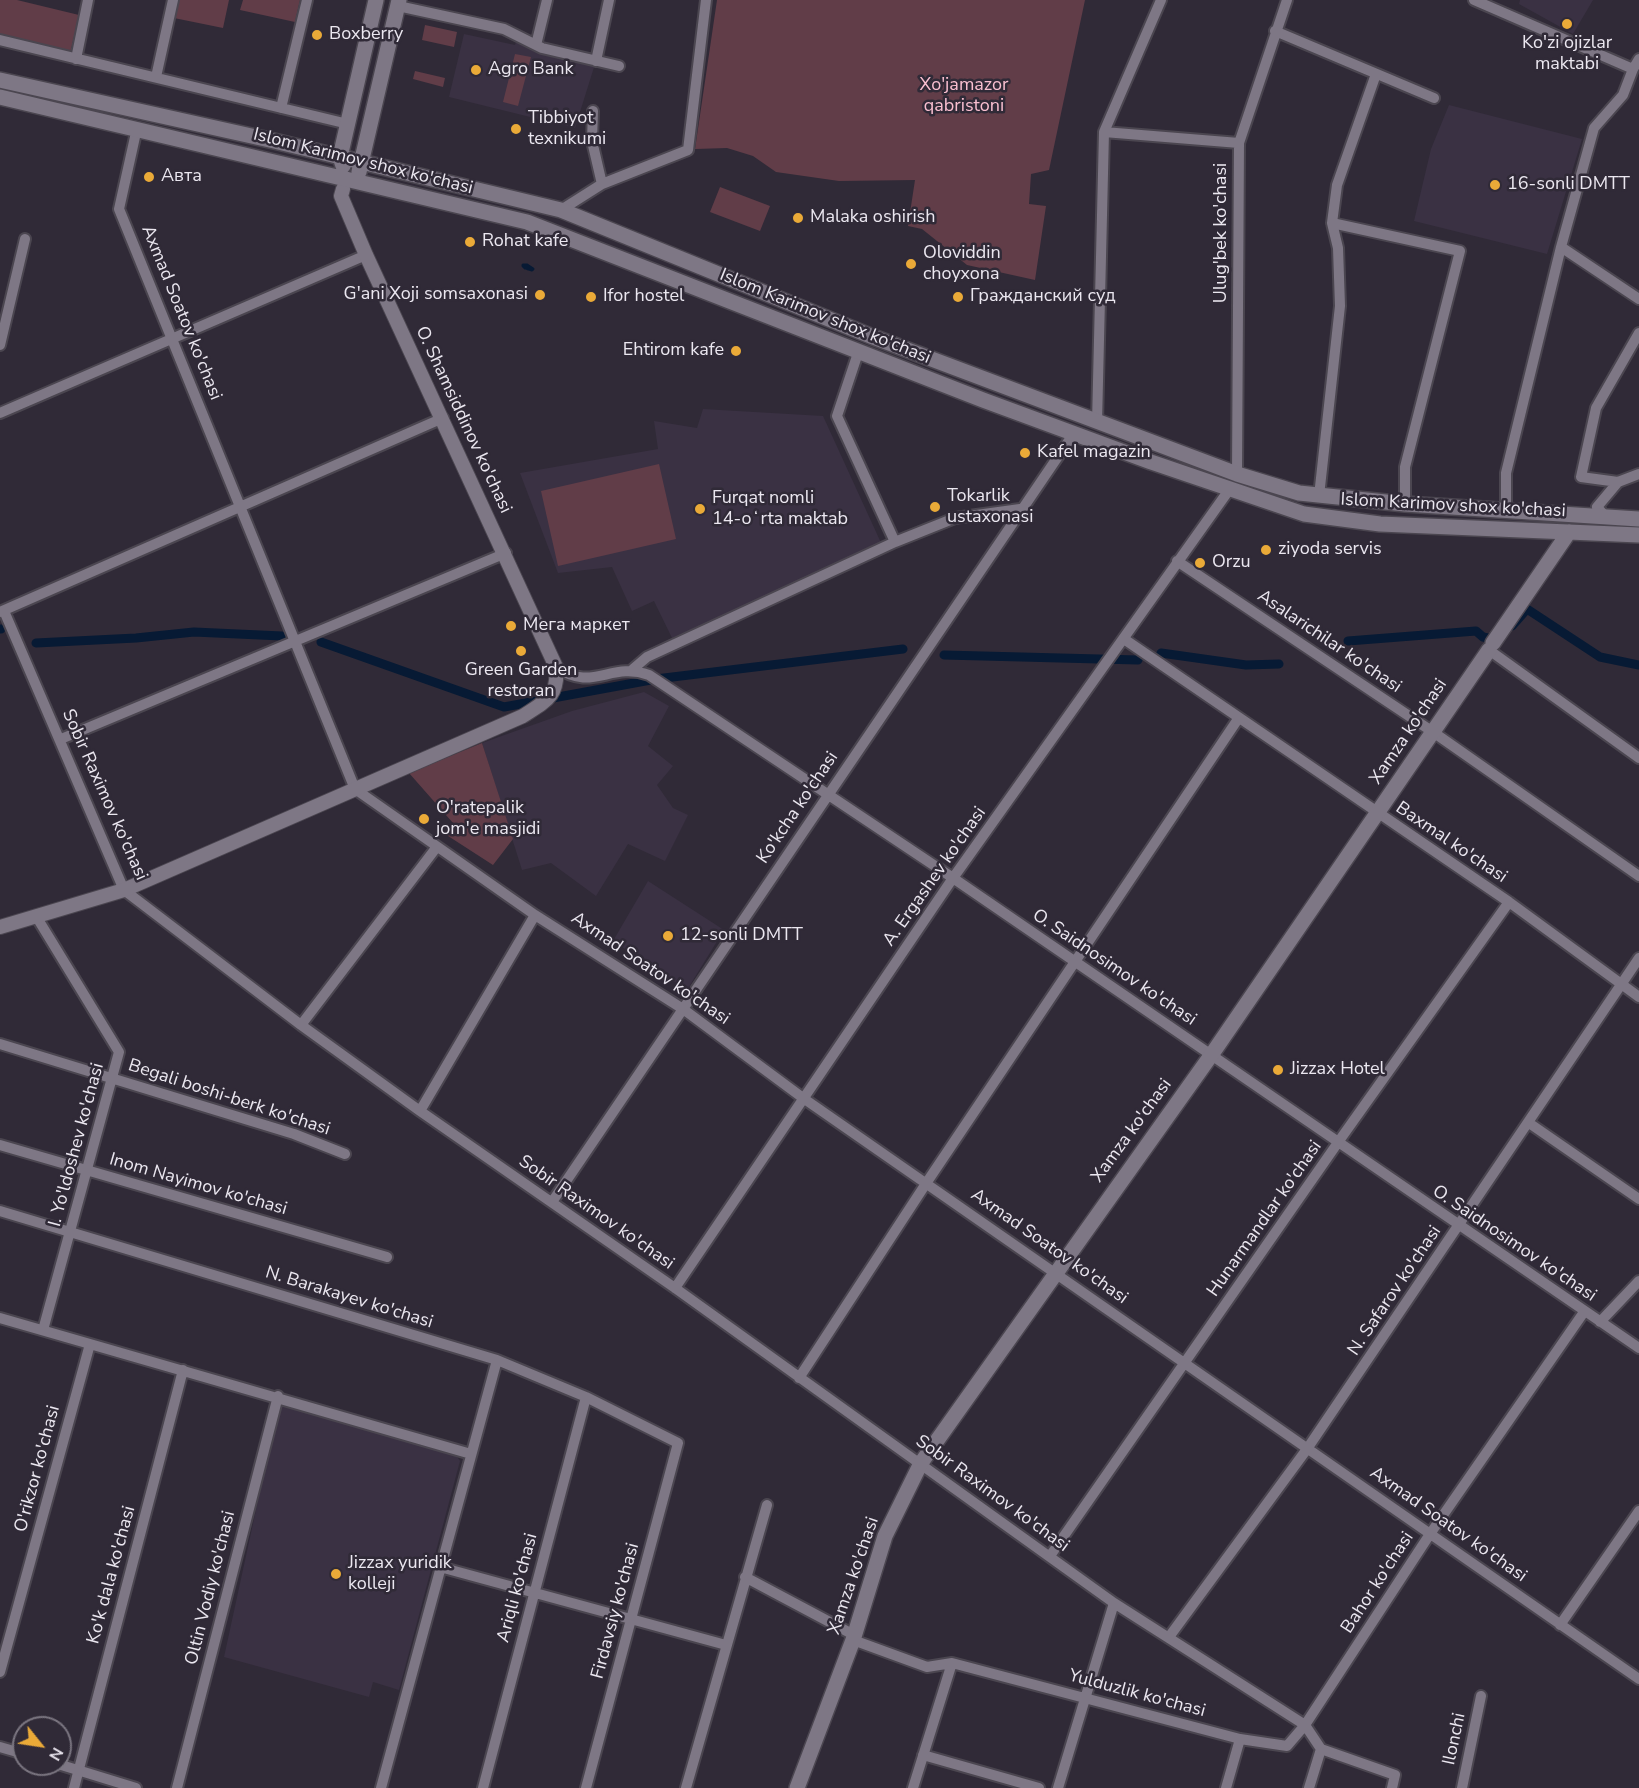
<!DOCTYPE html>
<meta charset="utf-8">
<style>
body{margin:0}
#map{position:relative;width:1639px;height:1788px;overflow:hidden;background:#302a37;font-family:"Nunito Sans",sans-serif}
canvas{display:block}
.north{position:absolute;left:12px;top:1716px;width:60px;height:60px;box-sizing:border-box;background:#302a37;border:2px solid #7b7681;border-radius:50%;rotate:120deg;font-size:16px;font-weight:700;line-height:24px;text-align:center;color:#ebe7f0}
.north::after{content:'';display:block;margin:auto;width:21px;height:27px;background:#eaaa38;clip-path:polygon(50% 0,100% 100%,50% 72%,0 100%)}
</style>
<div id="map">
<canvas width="1639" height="1788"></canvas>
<div class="north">N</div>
</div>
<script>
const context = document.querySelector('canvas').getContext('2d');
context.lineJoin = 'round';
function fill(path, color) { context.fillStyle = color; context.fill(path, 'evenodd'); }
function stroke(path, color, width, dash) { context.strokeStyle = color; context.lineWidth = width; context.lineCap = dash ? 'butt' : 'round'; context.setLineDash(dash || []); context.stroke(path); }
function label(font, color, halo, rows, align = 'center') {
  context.font = font + ' "Nunito Sans",sans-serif'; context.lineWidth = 5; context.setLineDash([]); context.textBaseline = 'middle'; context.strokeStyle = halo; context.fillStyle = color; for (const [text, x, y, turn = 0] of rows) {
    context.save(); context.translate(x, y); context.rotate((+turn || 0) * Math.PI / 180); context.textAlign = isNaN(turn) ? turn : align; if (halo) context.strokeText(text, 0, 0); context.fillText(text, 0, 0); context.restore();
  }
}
fill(new Path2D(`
 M1520,0H1593L1573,34L1519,4Z
 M464,34L515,45L516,42L595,64L575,128L449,97Z
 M1449,105L1582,139L1547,254L1414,221L1431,149Z
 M703,409L823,416L882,545L672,638L654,601L632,611L612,567L558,573L520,473L658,449L654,421L697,428Z
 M644,692L669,706L648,746L673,766L657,785L673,808L688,815L665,861L628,844L596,896L551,863L522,870L482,743L572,711Z
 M648,881L724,930L687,990L613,941Z
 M279,1404L456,1455L460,1461L399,1690L373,1682L369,1697L224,1657Z`), '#3a3143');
fill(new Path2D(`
 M0,0H17L79,15L70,54L0,37Z
 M178,0H229L223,28L174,18Z
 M243,0H300L295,22L240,10Z
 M717,0H1085L1049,170L1031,174L1029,204L1046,206L1035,280L967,265L922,229L908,226L915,180L839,181L776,172L753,156L727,148L695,149Z
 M425,25L457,32L454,47L422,40Z
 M515,54L531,57L518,106L503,102Z
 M415,71L445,78L443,87L413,79Z
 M720,187L770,206L760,231L710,212Z
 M659,464L676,539L558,566L541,491Z
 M482,743L513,839L493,865L445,834L453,823L409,773Z`), '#613d48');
stroke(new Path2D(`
 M523,265H527L525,268L523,266Z
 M527,265L530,267L528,269L526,268Z
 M530,267L533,269L532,270L529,269Z`), '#071a34', 3);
stroke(new Path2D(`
 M1512,626L1527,609L1600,657L1639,665
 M0,629H1
 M1348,641L1476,631L1483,637L1498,640
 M321,642L504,707L656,679L903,649
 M36,643L136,638L194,632L282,636
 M1161,653L1246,665L1279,664
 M944,655L1138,660`), '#071a34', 9);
const minor = new Path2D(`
 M1474,0L1633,69L1639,59
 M398,6L504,29L542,48L619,66
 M1275,31L1434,98
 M0,40L348,124
 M536,45L547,0
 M76,59L88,0
 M596,61L609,0
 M156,77L173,0
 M281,108L307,0
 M593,111L592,141L602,184
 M137,128L119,209L355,789L535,915L683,1009L803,1098L1639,1679
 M1104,132L1239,143
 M561,210L602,184L688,150L706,0
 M1332,223L1460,251L1405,467V504
 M1561,247L1639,299
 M0,345L25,239
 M858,353L837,416L895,542
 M0,413L366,255
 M1097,423L1104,132L1161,0
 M1237,474L1239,143L1287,0
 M1618,482L1581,477L1596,408L1639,333
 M1319,496L1340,306L1338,248L1332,223L1337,185L1376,74
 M1506,510V473L1561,247L1594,128L1623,95L1633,69
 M1605,516L1597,507L1618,482L1639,474
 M1177,561L1433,732L1639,876
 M4,611L124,890L301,1025L420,1111L675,1288L1114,1603L1305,1725L1321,1749L1309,1788
 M0,612L443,418
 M1124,639L1509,902L1639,997
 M1489,650L1639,758
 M556,667C593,693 610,661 649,675L953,878L1639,1348
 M633,669L647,657L895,542L955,518L1020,509
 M61,739L506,553
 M36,916L119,1052L43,1330
 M301,1025L436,848
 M0,1044L294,1134L345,1154
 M420,1111L535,915
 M1529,1123L1639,1199
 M0,1145L387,1257
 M552,1202L1074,433
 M0,1211L497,1360L586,1397L678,1443L586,1788
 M675,1288L953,878L1229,490
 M0,1318L471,1454
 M1600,1322L1639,1281
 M799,1378L927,1182L1238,719
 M1050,1556L1339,1141L1509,902
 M440,1567L726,1645
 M745,1577L854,1635
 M1560,1625L1639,1511
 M1169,1637L1307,1449L1639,958
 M853,1640L927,1667L952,1663L1240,1739L1287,1746L1305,1725L1430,1534L1584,1312
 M0,1672L90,1344
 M0,1747L24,1754
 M1321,1749L1395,1775L1392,1788
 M923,1755L1039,1788
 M58,1764L136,1788
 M74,1788L183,1370
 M177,1788L278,1396
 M381,1788L497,1360
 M483,1788L586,1397
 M686,1788L767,1505
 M913,1788L952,1663
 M1058,1788L1114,1603
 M1226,1788L1240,1739
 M1462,1788L1481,1696`);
const tertiary = new Path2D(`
 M0,927L124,890L523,716C546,701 559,696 556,667L366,255L341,196L343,189`);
const secondary = new Path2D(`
 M0,80L274,141L561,210L873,337L1237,474L1299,493L1405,504L1639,519
 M0,97L527,222L983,400L1151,462L1304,514L1380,524L1639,535
 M343,166L340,157L376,0
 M359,172L399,0
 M1493,643L1569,532
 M797,1788L853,1640L885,1536L921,1463L1212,1054L1489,650`);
stroke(minor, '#4b4650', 14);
stroke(tertiary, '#4b4650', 16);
stroke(secondary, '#4b4650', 18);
stroke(minor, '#7e7785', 10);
stroke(tertiary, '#7e7785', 14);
stroke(secondary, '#7e7785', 15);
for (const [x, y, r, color] of [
 [1567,24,6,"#eaaa38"],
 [317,35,6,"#eaaa38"],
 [476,70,6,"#eaaa38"],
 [516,129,6,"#eaaa38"],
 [149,177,6,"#eaaa38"],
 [1495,185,6,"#eaaa38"],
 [798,218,6,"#eaaa38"],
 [470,242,6,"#eaaa38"],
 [911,264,6,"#eaaa38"],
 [540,295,6,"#eaaa38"],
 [591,297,6,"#eaaa38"],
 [958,297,6,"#eaaa38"],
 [736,351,6,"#eaaa38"],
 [1025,453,6,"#eaaa38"],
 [935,507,6,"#eaaa38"],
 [700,509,6,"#eaaa38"],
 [1266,550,6,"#eaaa38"],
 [1200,563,6,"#eaaa38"],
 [511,626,6,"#eaaa38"],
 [521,651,6,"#eaaa38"],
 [424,819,6,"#eaaa38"],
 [668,936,6,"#eaaa38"],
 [1278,1070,6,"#eaaa38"],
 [336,1574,6,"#eaaa38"]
]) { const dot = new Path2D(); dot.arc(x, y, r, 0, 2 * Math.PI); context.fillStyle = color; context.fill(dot); stroke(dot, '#302a37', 2); }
label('18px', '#ebe7f0', '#302a37', [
 ["Boxberry",329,35],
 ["Ko'zi ojizlar",1567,44,"center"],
 ["maktabi",1567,65,"center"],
 ["Agro Bank",488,70],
 ["Tibbiyot",528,119],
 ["texnikumi",528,140],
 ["Авта",161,177],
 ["16-sonli DMTT",1507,185],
 ["Malaka oshirish",810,218],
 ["Rohat kafe",482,242],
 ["Oloviddin",923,254],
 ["choyxona",923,275],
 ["G'ani Xoji somsaxonasi",528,295,"right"],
 ["Ifor hostel",603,297],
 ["Гражданский суд",970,297],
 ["Ehtirom kafe",724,351,"right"],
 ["Kafel magazin",1037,453],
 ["Tokarlik",947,497],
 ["ustaxonasi",947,518],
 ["Furqat nomli",712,499],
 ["14-oʻrta maktab",712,520],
 ["ziyoda servis",1278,550],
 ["Orzu",1212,563],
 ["Мега маркет",523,626],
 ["Green Garden",521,671,"center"],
 ["restoran",521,692,"center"],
 ["O'ratepalik",436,809],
 ["jom'e masjidi",436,830],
 ["12-sonli DMTT",680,936],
 ["Jizzax Hotel",1290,1070],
 ["Jizzax yuridik",348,1564],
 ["kolleji",348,1585]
], 'left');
label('18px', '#f9bfd0', '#302a37', [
 ["Xo'jamazor",964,86],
 ["qabristoni",964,107]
]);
label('18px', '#ebe7f0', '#302a37', [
 ["Islom Karimov shox ko'chasi",363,162,14],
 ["Ulug'bek ko'chasi",1222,233,-90],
 ["Axmad Soatov ko'chasi",181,313,68],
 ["Islom Karimov shox ko'chasi",825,317,22],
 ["O. Shamsiddinov ko'chasi",463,420,65],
 ["Islom Karimov shox ko'chasi",1453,506,3],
 ["Asalarichilar ko'chasi",1329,642,34],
 ["Xamza ko'chasi",1409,732,-56],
 ["Sobir Raximov ko'chasi",104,795,66],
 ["Ko'kcha ko'chasi",798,808,-56],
 ["Baxmal ko'chasi",1451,843,34],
 ["A. Ergashev ko'chasi",935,877,-55],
 ["O. Saidnosimov ko'chasi",1114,968,34],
 ["Axmad Soatov ko'chasi",650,969,34],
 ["Begali boshi-berk ko'chasi",229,1098,18],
 ["Xamza ko'chasi",1132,1131,-54],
 ["I. Yo'ldoshev ko'chasi",77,1145,-75],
 ["Inom Nayimov ko'chasi",198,1185,16],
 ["Sobir Raximov ko'chasi",596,1213,35],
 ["Hunarmandlar ko'chasi",1265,1219,-55],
 ["O. Saidnosimov ko'chasi",1514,1244,34],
 ["Axmad Soatov ko'chasi",1049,1247,35],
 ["N. Safarov ko'chasi",1395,1291,-56],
 ["N. Barakayev ko'chasi",349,1298,17],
 ["O'rikzor ko'chasi",38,1469,-75],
 ["Sobir Raximov ko'chasi",992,1494,36],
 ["Axmad Soatov ko'chasi",1448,1525,35],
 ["Ko'k dala ko'chasi",112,1575,-75],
 ["Xamza ko'chasi",854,1576,-71],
 ["Bahor ko'chasi",1378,1583,-57],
 ["Oltin Vodiy ko'chasi",211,1588,-76],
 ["Ariqli ko'chasi",518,1588,-75],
 ["Firdavsiy ko'chasi",616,1611,-75],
 ["Yulduzlik ko'chasi",1137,1694,15],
 ["Ilonchi",1455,1739,-78]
]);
</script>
